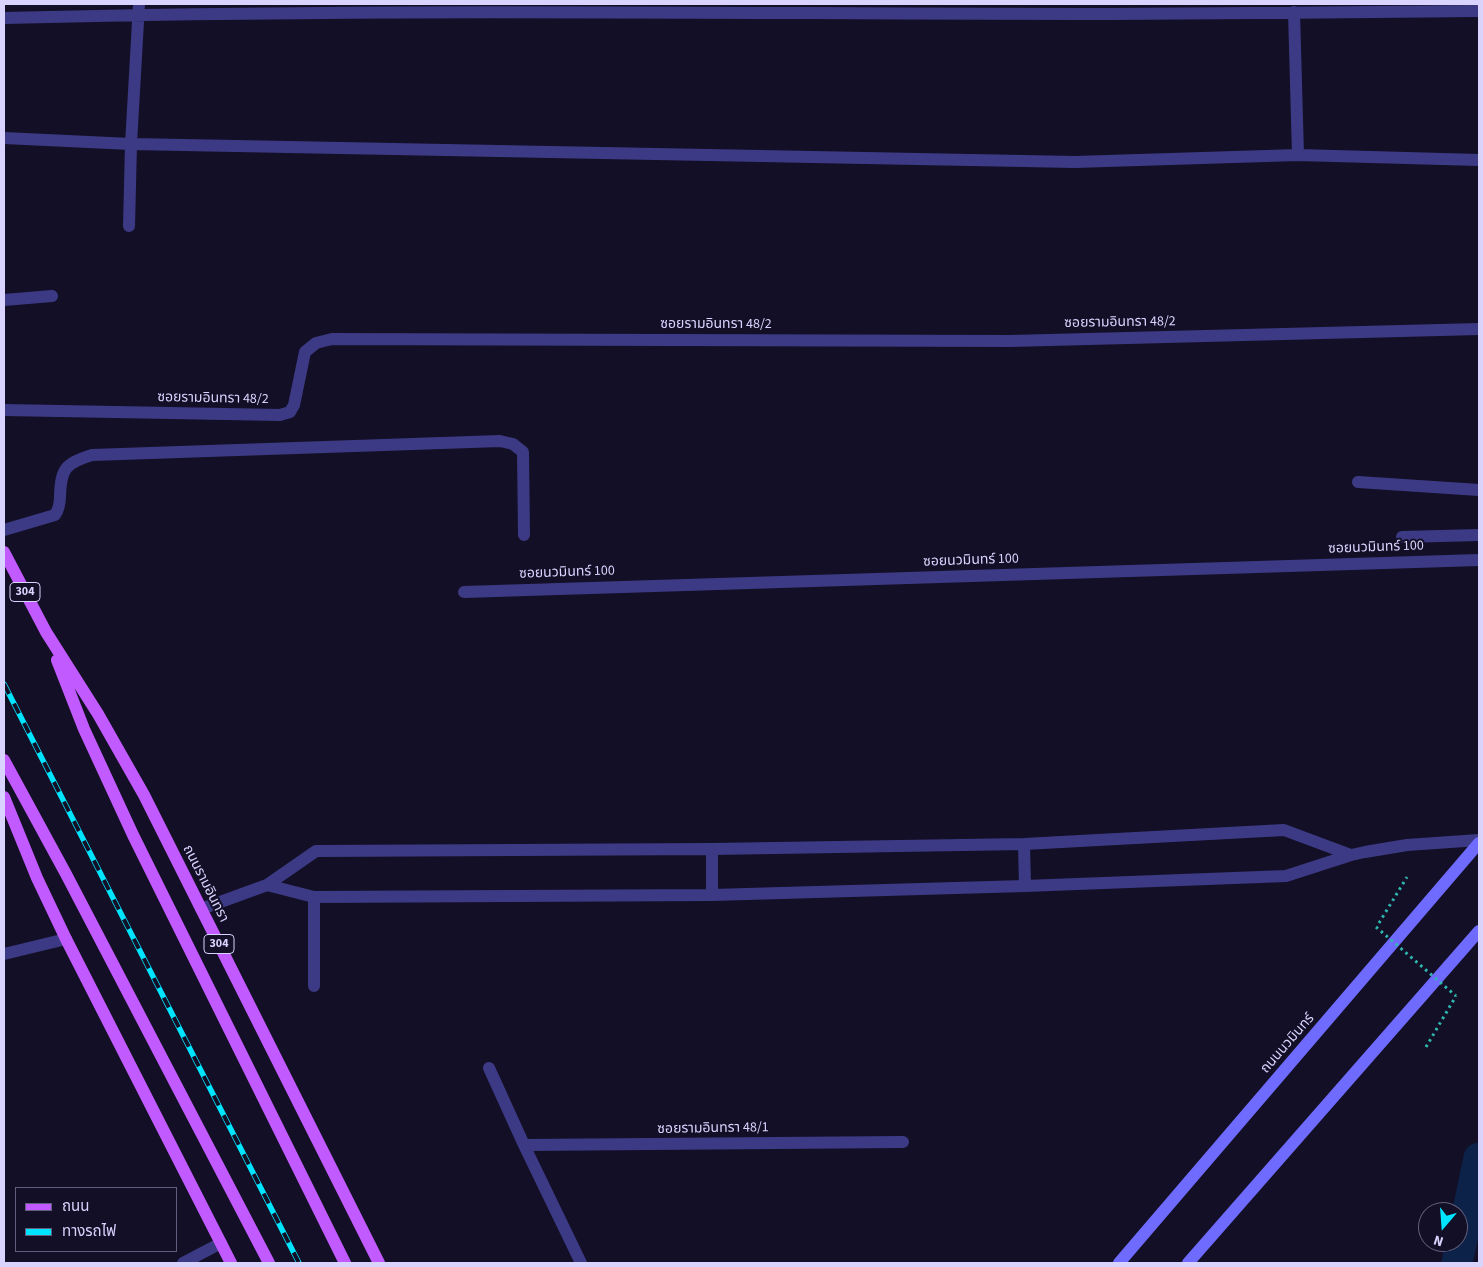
<!DOCTYPE html>
<meta charset="utf-8">
<style>
body{margin:0}
#map{position:relative;width:1483px;height:1267px;overflow:hidden;background:#130f26;font-family:"Source Sans 3","Noto Sans Thai",sans-serif}
canvas{display:block}
.frame{position:absolute;inset:0;border:5px solid #d9d4ff;pointer-events:none}
.legend{position:absolute;left:15px;top:1187px;width:162px;height:65px;box-sizing:border-box;background:#130f26;border:1px solid #625e7d;margin:0;padding:6px 9px;list-style:none;font-size:15px;color:#d9d4ff}
.legend li{display:flex;align-items:center;gap:10px;height:25px}
.legend b{width:25px;border:1px solid #625e7d}
.north{position:absolute;left:1418px;top:1202px;width:50px;height:50px;box-sizing:border-box;background:#130f26;border:1px solid #625e7d;border-radius:50%;rotate:198deg;font-size:14px;font-weight:700;line-height:20px;text-align:center;color:#d9d4ff}
.north::after{content:'';display:block;margin:auto;width:18px;height:22px;background:#00e5ff;clip-path:polygon(50% 0,100% 100%,50% 72%,0 100%)}
</style>
<div id="map">
<canvas width="1483" height="1267"></canvas>
<div class="frame"></div>
<ul class="legend">
<li><b style="height:6px;background:#c25bff"></b>ถนน</li>
<li><b style="height:6px;background:#00e5ff"></b>ทางรถไฟ</li>
</ul>
<div class="north">N</div>
</div>
<script>
const context = document.querySelector('canvas').getContext('2d');
context.lineJoin = 'round';
function stroke(path, color, width, dash) { context.strokeStyle = color; context.lineWidth = width; context.lineCap = dash ? 'butt' : 'round'; context.setLineDash(dash || []); context.stroke(path); }
function label(font, color, halo, rows, align = 'center') {
  context.font = font + ' "Source Sans 3","Noto Sans Thai",sans-serif'; context.lineWidth = 4; context.setLineDash([]); context.textBaseline = 'middle'; context.strokeStyle = halo; context.fillStyle = color; for (const [text, x, y, turn = 0] of rows) {
    context.save(); context.translate(x, y); context.rotate((+turn || 0) * Math.PI / 180); context.textAlign = isNaN(turn) ? turn : align; if (halo) context.strokeText(text, 0, 0); context.fillText(text, 0, 0); context.restore();
  }
}
stroke(new Path2D(`
 M1457,1263L1479,1158`), '#0c2248', 31);
stroke(new Path2D(`
 M1379,923L1407,877
 M1426,1047L1456,996`), '#2fb8b0', 3, [2.5, 4]);
stroke(new Path2D(`
 M1358,482L1479,490
 M1402,537L1479,535
 M1024,844L1025,886
 M267,885L314,897L712,895L1025,886L1286,876L1351,855L1365,852L1407,845L1479,840
 M712,895V849
 M314,897V986
 M201,909L267,885L316,851L712,849L1024,844L1284,830L1351,855`), '#3d3a85', 12);
stroke(new Path2D(`
 M1294,12L1298,155
 M4,18C372,8 740,14 1109,14C1232,14 1356,12 1479,11
 M4,138L131,144L1075,162L1298,155L1479,160
 M129,226L131,144L139,4
 M4,300L52,296
 M4,410L280,415L290,412L294,405L305,352L316,343L332,339L1010,341L1479,329
 M4,530L55,515C59,509 60,504 60,496C61,469 65,463 92,455L500,441L513,444L523,452L524,535
 M464,592L1479,560
 M4,954L66,939
 M489,1068L524,1145L581,1263
 M524,1145L903,1142
 M183,1263L221,1243`), '#3d3a85', 12);
stroke(new Path2D(`
 M1119,1263L1479,843
 M1188,1263L1479,931`), '#6f6bff', 12);
stroke(new Path2D(`
 M4,552L46,632L98,714L144,795L379,1263
 M57,660L84,729L133,835L345,1263
 M4,760L66,874L269,1263
 M4,797L37,878L66,939L231,1263`), '#c25bff', 12);
const rail = new Path2D(`
 M4,684L299,1263`);
stroke(rail, '#00e5ff', 5.5);
stroke(rail, '#130f26', 4, [11]);
stroke(new Path2D(`
 M1376,927L1456,996`), '#2fb8b0', 3, [2.5, 4]);
for (const [x, y, w] of [
 [25,592,30],
 [219,944,30]
]) { const box = new Path2D(); box.roundRect(x - w / 2, y - 9.5, w, 19, 4); context.fillStyle = '#130f26'; context.fill(box); stroke(box, '#d9d4ff', 1); }
label('bold 12px', '#d9d4ff', null, [
 ["304",25,592],
 ["304",219,944]
]);
label('14px', '#d9d4ff', '#130f26', [
 ["ซอยรามอินทรา 48/2",1120,323,-1],
 ["ซอยรามอินทรา 48/2",716,325],
 ["ซอยรามอินทรา 48/2",213,399,1],
 ["ซอยนวมินทร์ 100",1376,548,-2],
 ["ซอยนวมินทร์ 100",971,561,-2],
 ["ซอยนวมินทร์ 100",567,573,-2],
 ["ถนนรามอินทรา",205,884,63],
 ["ถนนนวมินทร์",1288,1044,-49],
 ["ซอยรามอินทรา 48/1",713,1129,-1]
]);
</script>
